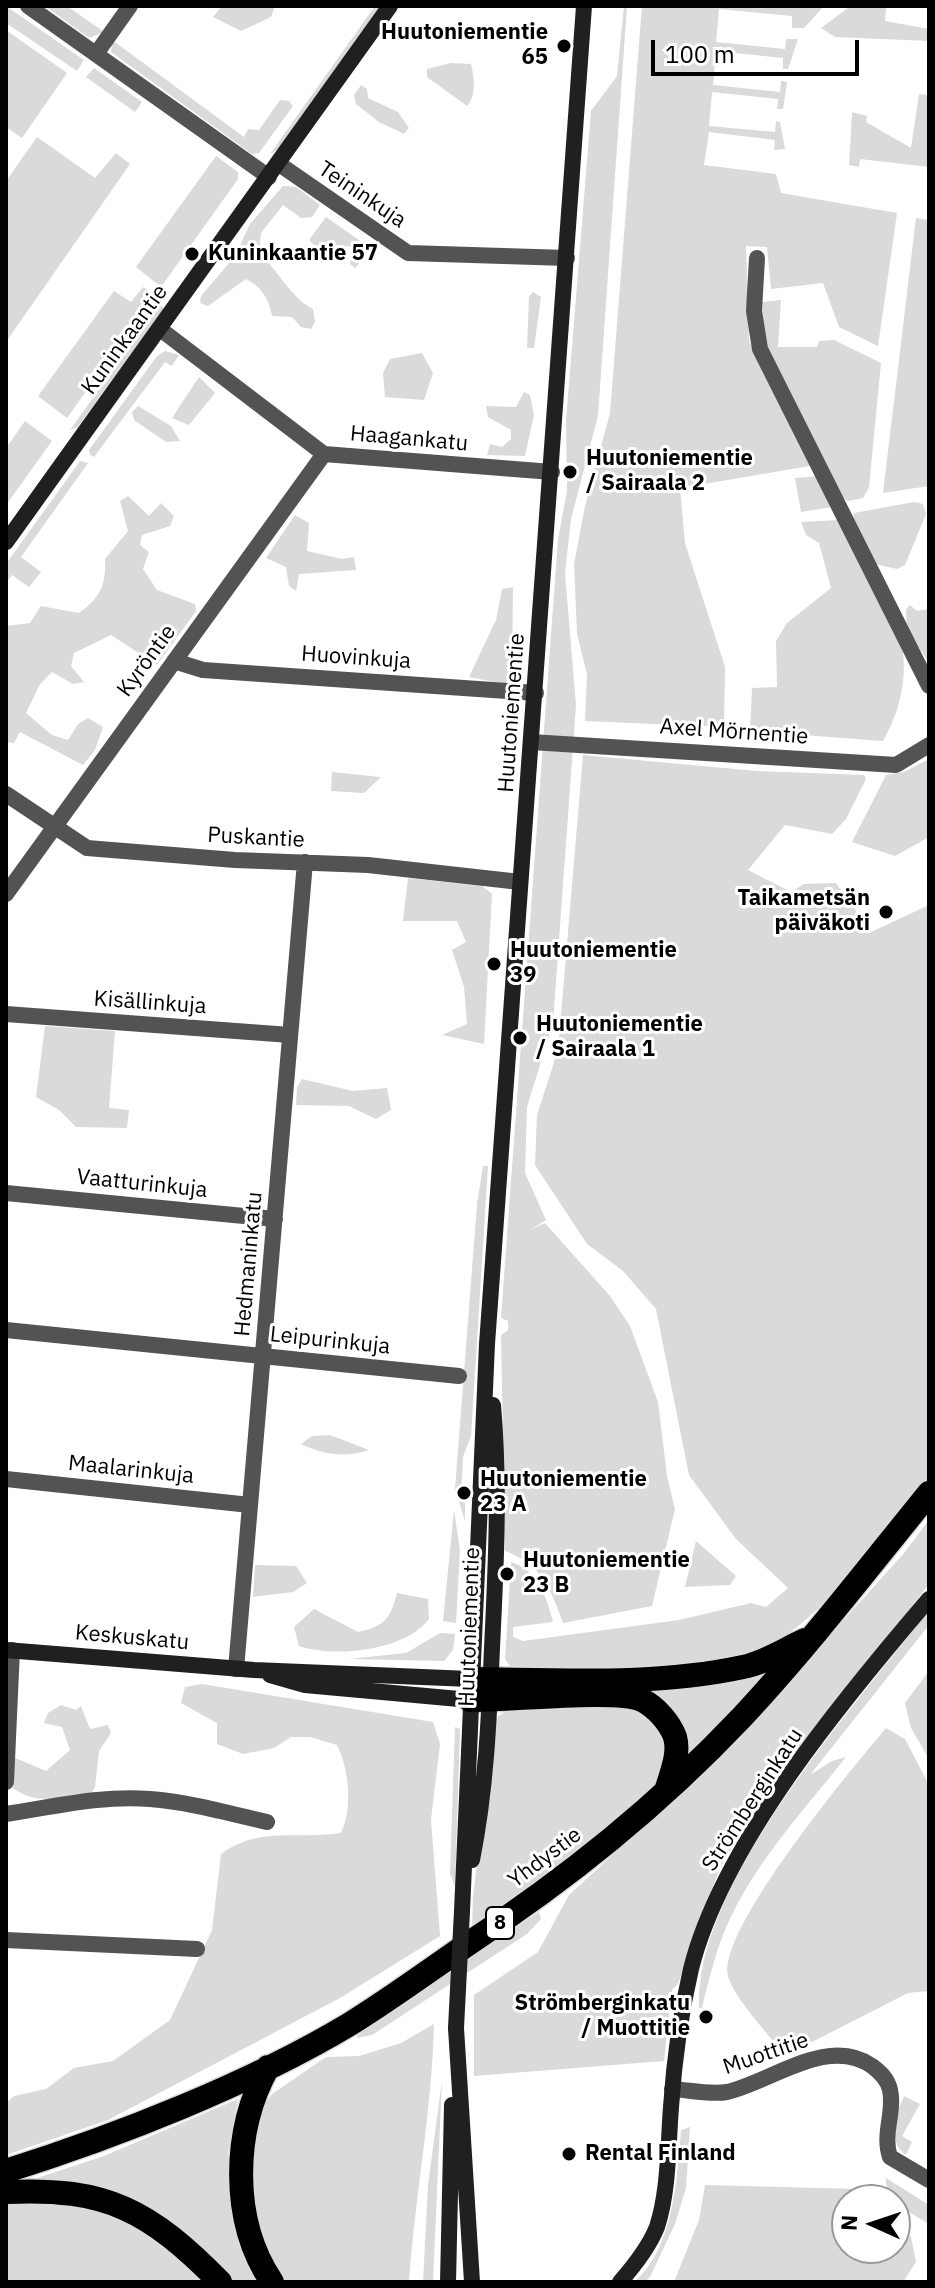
<!DOCTYPE html>
<meta charset="utf-8">
<style>
body{margin:0}
#map{position:relative;width:935px;height:2288px;overflow:hidden;background:#fff;font-family:"IBM Plex Sans",sans-serif}
canvas{display:block}
.frame{position:absolute;inset:0;border:8px solid #000;pointer-events:none}
.north{position:absolute;left:831px;top:2184px;width:80px;height:80px;box-sizing:border-box;background:#fff;border:2px solid #999;border-radius:50%;rotate:273deg;font-size:22px;font-weight:700;line-height:32px;text-align:center;color:#000}
.north::after{content:'';display:block;margin:auto;width:28px;height:36px;background:#000;clip-path:polygon(50% 0,100% 100%,50% 72%,0 100%)}
.scale{position:absolute;left:651px;top:40px;width:208px;height:36px;box-sizing:border-box;border:4px solid #000;border-top:0;padding-left:10px;font-size:24px;line-height:28px;white-space:nowrap;color:#000;-webkit-text-stroke:6px #fff;paint-order:stroke}
</style>
<div id="map">
<canvas width="935" height="2288"></canvas>
<div class="frame"></div>
<div class="north">N</div>
<div class="scale">100 m</div>
</div>
<script>
const context = document.querySelector('canvas').getContext('2d');
context.lineJoin = 'round';
function fill(path, color) { context.fillStyle = color; context.fill(path, 'evenodd'); }
function stroke(path, color, width, dash) { context.strokeStyle = color; context.lineWidth = width; context.lineCap = dash ? 'butt' : 'round'; context.setLineDash(dash || []); context.stroke(path); }
function label(font, color, halo, rows, align = 'center') {
  context.font = font + ' "IBM Plex Sans",sans-serif'; context.lineWidth = 6; context.setLineDash([]); context.textBaseline = 'middle'; context.strokeStyle = halo; context.fillStyle = color; for (const [text, x, y, turn = 0] of rows) {
    context.save(); context.translate(x, y); context.rotate((+turn || 0) * Math.PI / 180); context.textAlign = isNaN(turn) ? turn : align; if (halo) context.strokeText(text, 0, 0); context.fillText(text, 0, 0); context.restore();
  }
}
fill(new Path2D(`
 M6,6L84,60L77,71L6,23Z
 M45,6H67L104,32L89,38Z
 M222,6H275L271,17L241,31L213,17Z
 M375,6H382L279,149L270,154Z
 M624,6H627L598,416L571,519L565,573L576,705L553,1023L527,1107L525,1173L546,1220L530,1230L545,1223L610,1296L630,1326L658,1402L667,1476L675,1509L652,1606L563,1623C551,1589 541,1564 505,1551L501,1335L508,1330V1321L501,1318L558,539L567,491L566,421L591,111L617,76Z
 M642,6H824L804,28H792V16L719,9L716,42L785,49L786,39H798L788,69H783V58L716,51L713,85L780,92L781,81L787,82L783,109H777L778,99L712,92L709,126L775,132L776,121L780,122L785,149L774,150L775,140L709,132L704,165L776,174L781,193L897,213L878,346L839,327L823,283L771,289L767,247L746,246L749,341L810,466L680,488L685,543L725,667L724,727L585,721L587,674L577,634L574,564L585,506L610,413Z
 M874,6L886,8L885,21L929,29V41L835,37L821,28L848,8Z
 M6,30L67,73L22,138L6,127Z
 M112,40L244,137L248,129L259,130L280,100L289,101L293,106L259,153L252,154L111,52Z
 M451,63L471,64C474,77 477,95 467,106L427,77V69Z
 M94,68L142,102L135,112L86,77Z
 M361,85L367,89L368,98L398,112L409,128L404,134L379,122L356,104L354,95Z
 M919,94L929,95V167L860,159L859,167L849,165L852,112L867,116L866,122L911,148Z
 M37,137L95,178L116,153L130,164L6,342V181Z
 M216,156L238,172V179L161,287L136,267Z
 M283,186L296,187L320,205L312,217L301,218L283,205L261,233L259,253C279,271 290,297 313,309L315,322L311,329L301,327L292,317L272,316C269,299 262,287 246,279L208,306L200,303L201,296L235,256L250,224Z
 M326,217L366,245L365,257L355,268L350,264L353,247L335,245L320,251L309,240Z
 M916,218L929,220V486L883,493Z
 M143,287L155,295L67,418L38,396L114,291L131,302Z
 M533,292L541,297L534,348H527L529,297Z
 M781,300L778,347H817L819,341L834,340L881,363L869,487L863,498L848,501L843,498L764,344L762,302Z
 M160,304L164,308L78,427L70,430Z
 M165,351L179,355L172,366L165,362L94,457L90,455L89,450L157,356Z
 M422,353L433,373L424,400L385,397L383,373L390,359Z
 M199,377L215,393L189,425L172,418Z
 M524,392L530,395L534,415L525,456L487,455L490,444L502,447L511,439V430L488,417L486,406L516,407Z
 M138,406L171,426L180,441L166,442L134,420L132,412Z
 M25,421L52,441L6,505V448Z
 M80,461L88,463L21,557L41,572L29,587L12,575L6,583V564Z
 M818,476L832,507L801,512L795,478Z
 M128,496L149,516L161,503L174,516L170,526L142,535L140,545L149,552L143,569L157,590L195,604L196,611L157,665L111,635L74,653L71,666L84,682L73,684L52,672L40,684L26,713L52,735L68,740L78,724L88,718L103,727L95,750L83,765L20,732L14,743L6,742V626L30,623L41,606L79,613C101,597 106,585 105,559L128,531L120,501Z
 M914,502L923,504L926,514L905,565L897,569L875,564L853,520L854,513Z
 M295,515L309,523L307,551L342,559L354,557L356,570L299,574L296,591L289,586L286,567L266,558Z
 M838,520L902,647C908,679 899,713 883,741L750,731L752,688L777,687L776,641L787,623L831,588L819,543L806,535L801,522Z
 M513,587L512,673L505,684L469,677L496,620L502,589Z
 M910,605L917,611L929,609V663L907,629L906,610Z
 M583,755L757,771L864,775L866,779L846,819L832,834L785,825L748,870L791,892L804,884L836,883L871,932L929,905V1481C884,1538 835,1603 774,1644C724,1678 572,1671 510,1666L505,1659L511,1562C537,1570 547,1597 553,1622L513,1627V1637L523,1641L679,1620L751,1603L766,1607L788,1588L736,1539L689,1475L656,1309L623,1271L587,1244L535,1165L537,1115L558,1050Z
 M929,759V837L895,856L852,842L886,775L904,772Z
 M332,772L381,777L364,793L331,791Z
 M408,878L482,886L492,894L484,1044L442,1035L467,1024L464,987L452,950L466,942L457,921H403Z
 M45,1026L115,1031L109,1108L129,1110L127,1128L76,1127L59,1110L36,1097Z
 M302,1079L353,1091L387,1088L391,1110L376,1119L349,1106L296,1105L297,1087Z
 M483,1166H488L471,1436L463,1457L461,1497L465,1502V1521L455,1489L477,1204Z
 M330,1435L369,1450C344,1458 324,1455 301,1444L312,1436Z
 M454,1510L460,1550L456,1623L443,1621Z
 M929,1520V1584L746,1823L719,1870L678,1984L672,1990L664,2061L474,2076V1995L538,1952L569,1895L727,1750L904,1553Z
 M696,1541L736,1576L730,1585L685,1587Z
 M255,1565L296,1566L307,1583L293,1592L253,1597Z
 M397,1593L428,1599L429,1619C405,1651 335,1658 299,1646L294,1627L314,1609L358,1632C385,1626 390,1619 397,1593Z
 M929,1610V1625L810,1775L832,1761L846,1757C805,1809 757,1860 729,1921C716,1949 709,1979 702,2008H699C693,1884 855,1706 929,1610Z
 M440,1633L455,1634L453,1650L444,1661L349,1659L406,1653Z
 M776,1664L684,1760L637,1692Z
 M929,1671V1759L911,1728L905,1703Z
 M202,1684L433,1722L440,1744L431,1820L440,1936L340,1998L108,2120L6,2155V2103L14,2096L46,2089L74,2068L113,2061L170,2020L212,1930L221,1854C259,1826 297,1840 341,1833C353,1809 349,1769 337,1745L310,1737H291L274,1748L243,1754L217,1744V1723L181,1703L185,1687Z
 M61,1705L76,1710L81,1706L90,1729L108,1725L111,1733L99,1751L95,1787L91,1794C63,1797 37,1806 13,1788L9,1770L13,1757L46,1771L70,1750L62,1727L44,1723L48,1713Z
 M630,1705C663,1722 668,1738 665,1774L603,1833L472,1932L473,1897L494,1725L498,1716L513,1707Z
 M455,1727L460,1729L455,1887L450,1873Z
 M886,1728L905,1739L929,1785V1991L908,1993L812,2042L777,2046C764,2029 733,1996 728,1976C717,1930 853,1767 886,1728Z
 M539,1912L541,1919L527,1934L372,2035L357,2038L358,2029Z
 M434,2024C432,2110 415,2196 409,2282H280L265,2255L249,2184L258,2114L272,2094L326,2057L359,2056L401,2043Z
 M442,2080L433,2282H423L428,2185Z
 M904,2096L920,2104L902,2136L912,2142L906,2155C886,2141 896,2114 904,2096Z
 M238,2099L228,2153L234,2208L262,2282H230L170,2226L31,2180L104,2156Z
 M690,2127L686,2188L675,2224L650,2277L645,2282H634C674,2248 677,2178 681,2130Z
 M886,2178L929,2205V2224C912,2214 884,2199 886,2178Z
 M705,2185L859,2189L871,2200H847V2248H895V2223L911,2237L916,2262L903,2282H674L699,2220Z
 M6,2201L81,2205L143,2228L209,2282H6Z`), '#dadada');
const highway = new Path2D(`
 M470,1679C559,1680 655,1686 743,1667C764,1663 785,1649 805,1640
 M470,1700C506,1701 616,1688 642,1700C656,1707 670,1723 675,1737C680,1754 671,1774 666,1791
 M268,2067C233,2130 230,2220 272,2282
 M6,2171C117,2136 250,2084 350,2024C389,2000 427,1972 465,1946C568,1878 658,1806 743,1716C809,1645 868,1568 929,1493
 M6,2192C107,2187 150,2211 220,2282`);
stroke(highway, '#dbdbdb', 27);
stroke(new Path2D(`
 M28,6L269,177
 M96,54L130,6
 M279,164L408,253L567,258
 M757,258L754,311L760,349L929,686
 M160,329L324,454L552,472
 M174,661L203,670L536,693
 M531,742L896,765L929,745
 M6,794L87,848L235,860L368,865L520,882
 M6,894L324,454
 M6,1014L290,1035
 M6,1193L275,1219
 M6,1330L459,1376
 M6,1479L250,1505
 M236,1669L305,862
 M6,1782L12,1650
 M6,1814C53,1807 102,1795 150,1799C189,1802 228,1813 267,1822
 M6,1940L197,1949
 M672,2089C689,2090 710,2095 727,2092C771,2082 828,2035 872,2066C880,2072 888,2079 890,2090C895,2112 882,2134 890,2157L929,2180`), '#535353', 16);
stroke(new Path2D(`
 M6,542L390,6
 M6,1650L254,1670L470,1679
 M270,1675L305,1685L470,1700
 M472,1860C486,1790 489,1720 492,1648C496,1567 500,1486 493,1405
 M462,1911L487,1344L584,6
 M456,2028L472,2282
 M448,2282L452,2105
 M620,2282C634,2266 649,2247 657,2227C669,2190 668,2145 671,2107C674,2062 681,2012 691,1969C722,1844 846,1696 929,1599`), '#202020', 16);
stroke(highway, '#000', 24);
stroke(new Path2D(`
 M456,2028L462,1911`), '#202020', 16);
for (const [x, y, r, color] of [
 [564,46,8,"#000"],
 [192,254,8,"#000"],
 [570,472,8,"#000"],
 [886,912,8,"#000"],
 [494,964,8,"#000"],
 [520,1038,8,"#000"],
 [464,1493,8,"#000"],
 [507,1574,8,"#000"],
 [706,2017,8,"#000"],
 [569,2154,8,"#000"]
]) { const dot = new Path2D(); dot.arc(x, y, r, 0, 2 * Math.PI); context.fillStyle = color; context.fill(dot); stroke(dot, '#fff', 3); }
for (const [x, y, w] of [
 [500,1923,28]
]) { const box = new Path2D(); box.roundRect(x - w / 2, y - 16, w, 32, 6); context.fillStyle = '#fff'; context.fill(box); stroke(box, '#000', 2); }
label('bold 20px', '#000', null, [
 ["8",500,1923]
]);
label('bold 22px', '#000', '#fff', [
 ["Huutoniementie",548,33,"right"],
 ["65",548,58,"right"],
 ["Kuninkaantie 57",208,254],
 ["Huutoniementie",586,459],
 ["/ Sairaala 2",586,484],
 ["Taikametsän",870,899,"right"],
 ["päiväkoti",870,924,"right"],
 ["Huutoniementie",510,951],
 ["39",510,976],
 ["Huutoniementie",536,1025],
 ["/ Sairaala 1",536,1050],
 ["Huutoniementie",480,1480],
 ["23 A",480,1505],
 ["Huutoniementie",523,1561],
 ["23 B",523,1586],
 ["Strömberginkatu",690,2004,"right"],
 ["/ Muottitie",690,2029,"right"],
 ["Rental Finland",585,2154]
], 'left');
label('22px', '#000', '#fff', [
 ["Teininkuja",362,195,34],
 ["Kuninkaantie",125,340,-54],
 ["Haagankatu",409,439,5],
 ["Huovinkuja",356,658,4],
 ["Kyröntie",147,661,-54],
 ["Huutoniementie",512,713,-86],
 ["Axel Mörnentie",734,732,4],
 ["Puskantie",256,838,3],
 ["Kisällinkuja",150,1003,4],
 ["Vaatturinkuja",142,1184,6],
 ["Hedmaninkatu",249,1264,-85],
 ["Leipurinkuja",330,1341,6],
 ["Maalarinkuja",131,1470,6],
 ["Huutoniementie",470,1627,-88],
 ["Keskuskatu",132,1638,5],
 ["Strömberginkatu",753,1800,-57],
 ["Yhdystie",545,1858,-37],
 ["Muottitie",766,2054,-19]
]);
</script>
